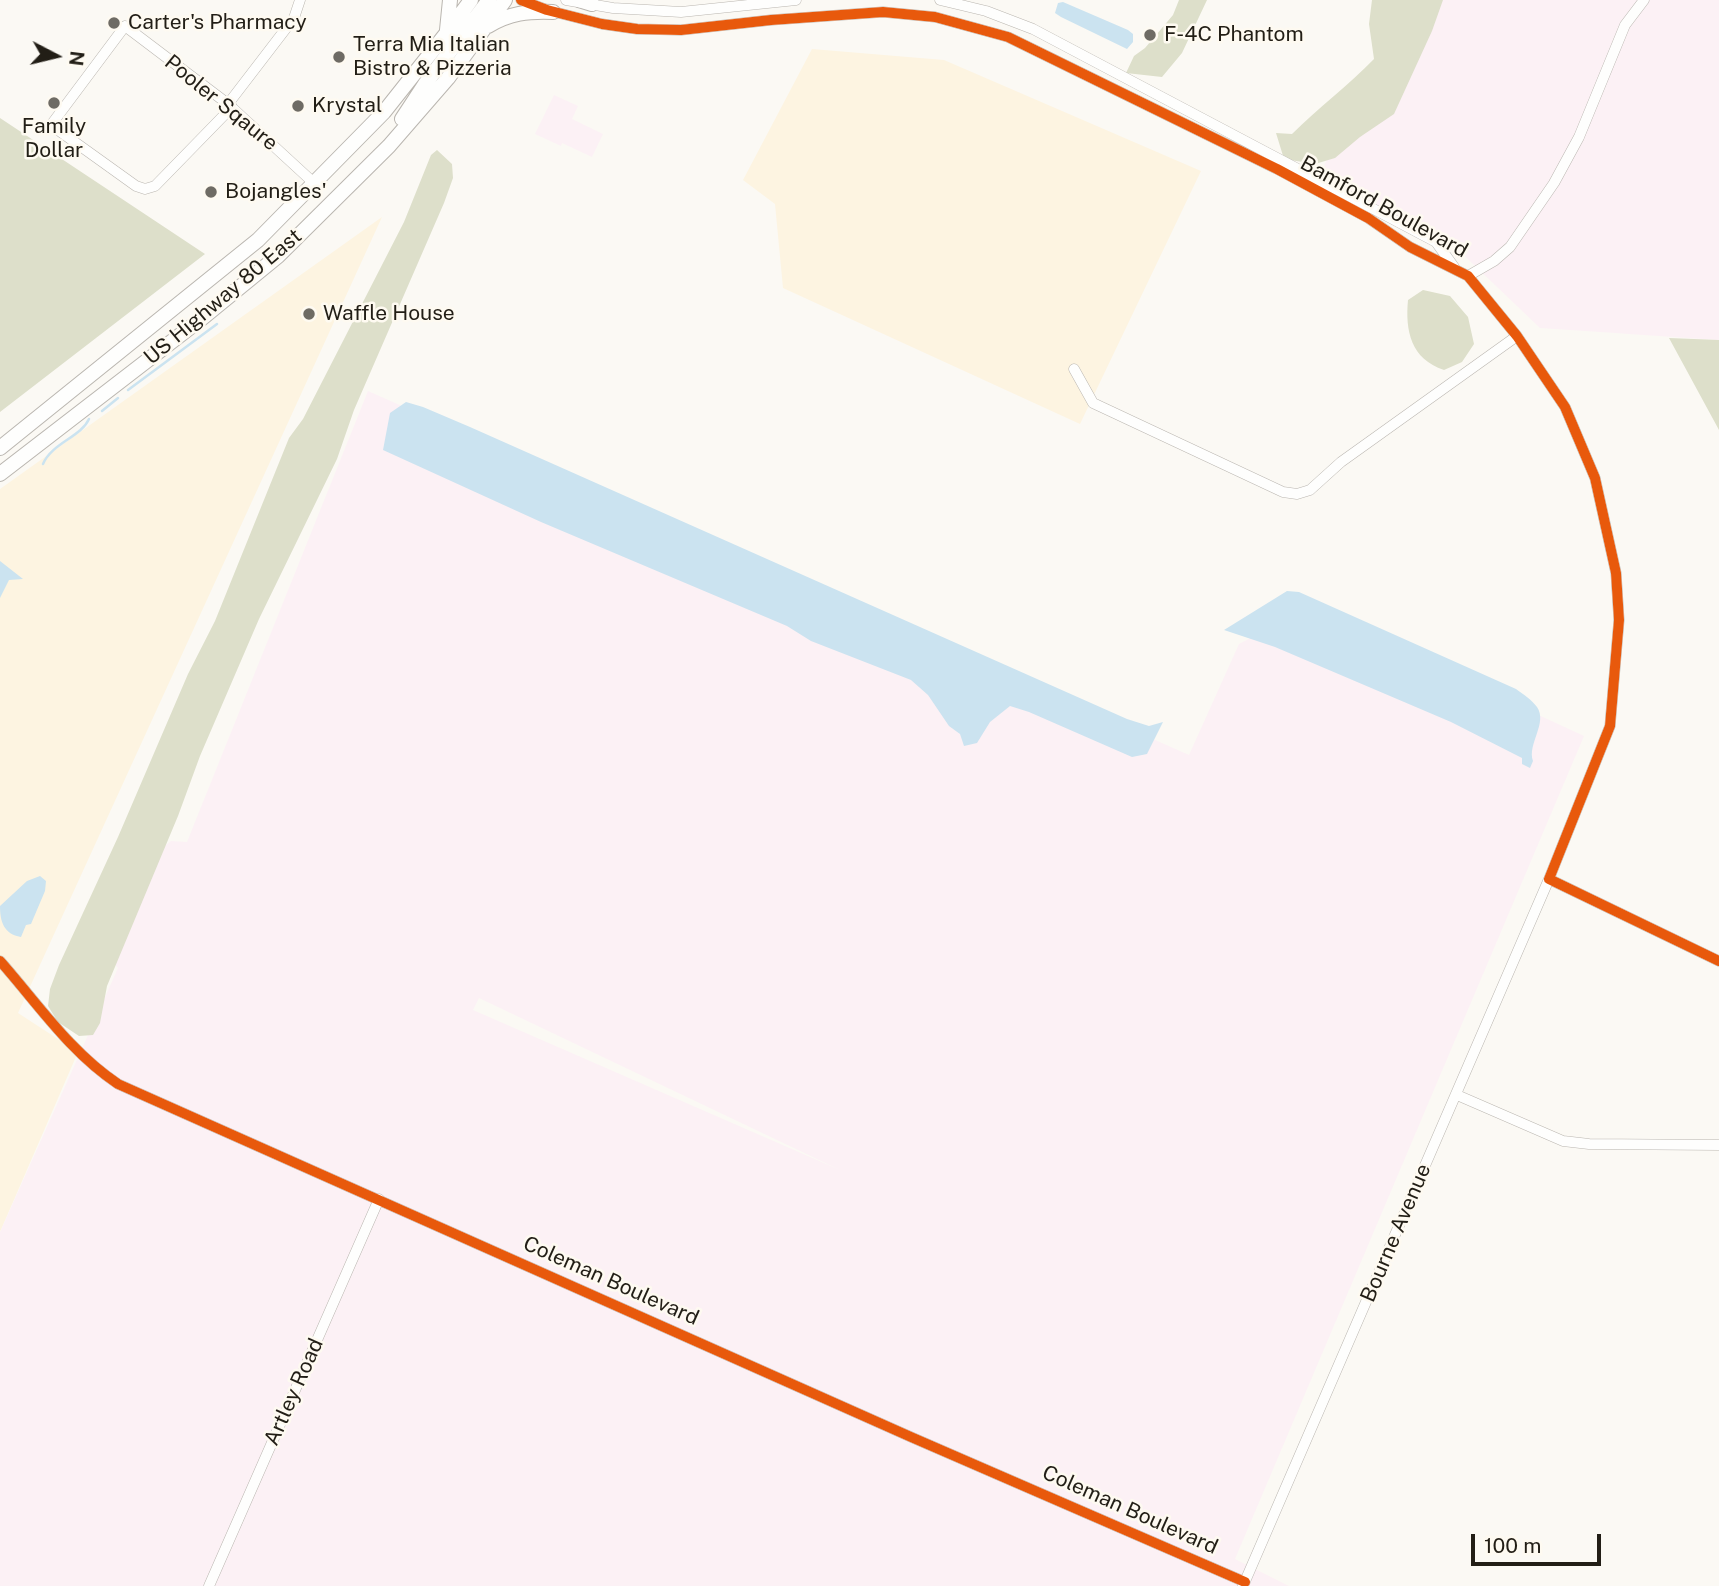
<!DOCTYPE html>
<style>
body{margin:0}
#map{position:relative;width:1719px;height:1586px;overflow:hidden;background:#fbf9f4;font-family:"Public Sans",sans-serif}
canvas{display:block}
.north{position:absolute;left:21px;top:21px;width:70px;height:70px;-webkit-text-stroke:5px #fefaf1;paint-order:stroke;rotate:97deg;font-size:19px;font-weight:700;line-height:28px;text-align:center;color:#221e16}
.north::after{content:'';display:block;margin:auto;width:24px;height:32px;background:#221e16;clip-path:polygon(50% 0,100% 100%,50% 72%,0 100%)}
.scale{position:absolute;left:1471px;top:1534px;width:130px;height:32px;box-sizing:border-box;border:4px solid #221e16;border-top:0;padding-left:9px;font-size:21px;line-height:24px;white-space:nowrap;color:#221e16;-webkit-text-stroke:5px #fefaf1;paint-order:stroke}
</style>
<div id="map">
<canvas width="1719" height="1586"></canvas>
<div class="north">N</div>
<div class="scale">100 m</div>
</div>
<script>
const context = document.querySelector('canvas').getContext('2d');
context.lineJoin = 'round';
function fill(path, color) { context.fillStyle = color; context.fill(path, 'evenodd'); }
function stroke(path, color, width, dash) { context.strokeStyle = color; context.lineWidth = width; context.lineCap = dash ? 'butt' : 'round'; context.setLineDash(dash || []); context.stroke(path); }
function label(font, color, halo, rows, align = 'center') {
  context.font = font + ' "Public Sans",sans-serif'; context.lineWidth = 5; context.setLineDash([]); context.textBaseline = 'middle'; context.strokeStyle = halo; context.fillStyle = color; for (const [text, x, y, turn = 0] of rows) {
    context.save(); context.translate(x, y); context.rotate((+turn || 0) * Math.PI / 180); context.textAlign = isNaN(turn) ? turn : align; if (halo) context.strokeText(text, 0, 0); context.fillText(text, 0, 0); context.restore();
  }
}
fill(new Path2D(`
 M812,49L944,60L1201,171L1080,424L783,288L775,204L743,180Z
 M382,217L18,1013L78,1052L0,1232V489Z`), '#fdf4e1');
fill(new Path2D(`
 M1442,0H1719V340L1540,328L1450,242L1318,176L1345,129Z
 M554,95L578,106L572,119L603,134L592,157L562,143L561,146L535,134Z
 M368,391L1189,755L1239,644L1307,608L1584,736L1235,1559L1289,1586H0V1232L118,968L112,961L156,853L171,841L187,842ZM479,998L840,1170L473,1010Z`), '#fcf1f5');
fill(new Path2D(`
 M1179,0H1207L1182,53L1162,77L1126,73L1134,56L1145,48L1173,15Z
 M1372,0H1443L1432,31L1394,114L1360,137L1335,158L1315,164L1284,159L1276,133L1292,134C1319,107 1348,86 1374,59L1369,24Z
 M0,118L205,254L0,412Z
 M437,150L452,164L453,178L444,203L354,410L337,459L259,619L200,756L178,816L107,986L100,1023L93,1035L79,1036L58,1022L48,1006L50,989L59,965L118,837L188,674L215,621L289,438L303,419L404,222L431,155Z
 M1423,290L1450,296L1468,317L1474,344L1462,362L1444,370C1411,359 1405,331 1408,300Z
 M1669,338L1719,340V430Z`), '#dddfca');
fill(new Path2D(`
 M1063,2L1128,30L1133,34V42L1127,49L1061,17L1055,13L1058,3Z
 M406,402L423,407L470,427L1127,719L1149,726L1163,722L1147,754L1132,757L1029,712L1010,706L990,722L977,743L964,746L960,734L949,726L928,695L911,680L811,641L787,626L541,522L383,450L390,413Z
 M0,561L23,579L9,580L0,598Z
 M1287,591L1299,592L1516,689C1523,694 1532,700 1537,707C1548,723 1527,744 1533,761L1530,768L1522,764V758L1451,722L1275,647L1224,630Z
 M40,876L46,881L45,891L31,924L26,925L21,937C4,934 0,922 0,906L27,881Z`), '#cbe3f0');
stroke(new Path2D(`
 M128,390L217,324
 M102,411L118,398
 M43,464C52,443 81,437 89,419`), '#cbe3f0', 2.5);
const minor = new Path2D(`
 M521,0L547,10L602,24L637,29L681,30L771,20L883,12L935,17L1008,37L1277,169L1368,218L1410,247L1468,276L1517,336L1565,407L1595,478L1616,573L1619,620L1610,726L1549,879L1719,961
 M566,0L613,8L681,12L796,0
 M940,0L986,11L1033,29L1436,242L1454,267
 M228,104L294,18L300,0
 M232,107L155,186L145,189L136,186L51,125L125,26L228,104L315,184
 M1468,276L1494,261L1510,247L1554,183L1579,137L1625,25L1644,0
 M1074,369L1093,403L1283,492L1297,494L1310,490L1341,462L1517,336
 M0,961C38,1004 70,1052 118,1084L911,1437L1245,1582
 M1457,1095L1563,1141L1589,1144L1719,1145
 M209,1586L379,1199
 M1243,1586L1549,879`);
const primary = new Path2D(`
 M579,0L592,4
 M488,26C510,13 528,11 553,12
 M447,30L450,0
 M402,119L425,84L489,0
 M0,448L258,240L384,112L449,30L471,0
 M0,474L201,319L278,256L389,146L448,78L505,0`);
stroke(minor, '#bab6b0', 11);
stroke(primary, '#bab6b0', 16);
stroke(minor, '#fefefd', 10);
stroke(primary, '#fefefd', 14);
stroke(new Path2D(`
 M521,0L547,10L602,24L637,29L681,30L771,20L883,12L935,17L1008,37L1277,169L1368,218L1410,247L1468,276L1517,336L1565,407L1595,478L1616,573L1619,620L1610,726L1549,879L1719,961
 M0,961C38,1004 70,1052 118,1084L911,1437L1245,1582`), '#e8590c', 10);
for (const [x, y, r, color] of [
 [114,23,7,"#6e6b64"],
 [1150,35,7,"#6e6b64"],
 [339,57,7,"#6e6b64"],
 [54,103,7,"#6e6b64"],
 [298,106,7,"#6e6b64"],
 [211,192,7,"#6e6b64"],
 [309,314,7,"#6e6b64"]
]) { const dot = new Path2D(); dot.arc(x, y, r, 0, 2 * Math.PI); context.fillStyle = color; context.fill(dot); stroke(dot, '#fefaf1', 2.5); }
label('21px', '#221e16', '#fefaf1', [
 ["Carter's Pharmacy",128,23],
 ["F-4C Phantom",1164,35],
 ["Terra Mia Italian",353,45],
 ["Bistro & Pizzeria",353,69],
 ["Krystal",312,106],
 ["Family",54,127,"center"],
 ["Dollar",54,151,"center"],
 ["Bojangles'",225,192],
 ["Waffle House",323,314]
], 'left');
label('21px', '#221e16', '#fefaf1', [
 ["Pooler Sqaure",221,103,39],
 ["Bamford Boulevard",1384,207,29],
 ["US Highway 80 East",223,297,-40],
 ["Bourne Avenue",1396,1233,-67],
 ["Coleman Boulevard",611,1281,24],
 ["Artley Road",294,1392,-66],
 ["Coleman Boulevard",1130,1510,24]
]);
</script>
